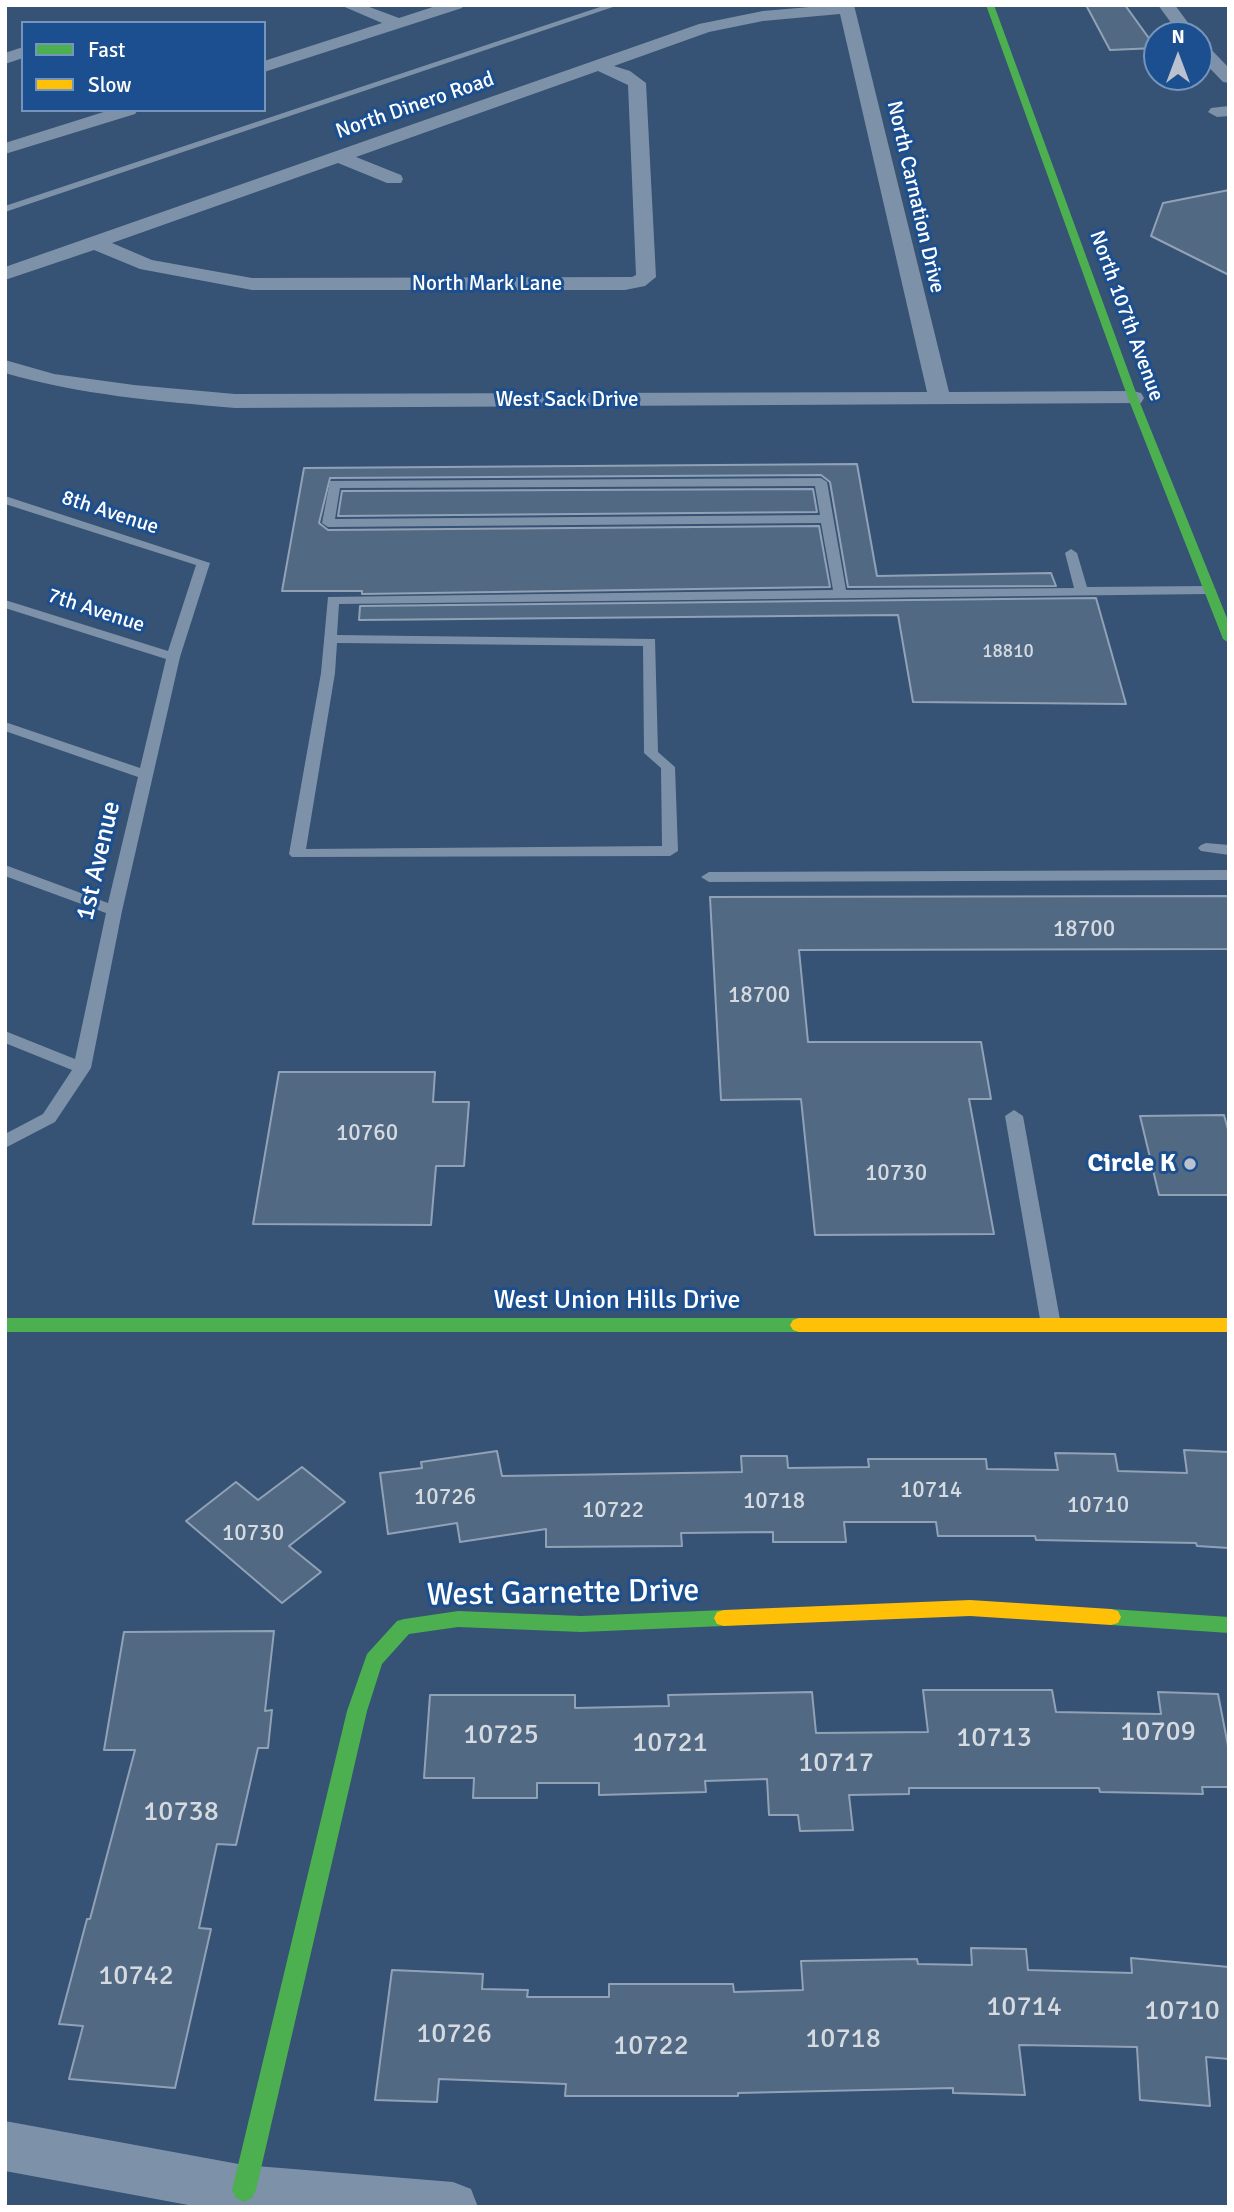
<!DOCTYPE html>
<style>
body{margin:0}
#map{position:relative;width:1234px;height:2212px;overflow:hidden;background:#365274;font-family:Signika,sans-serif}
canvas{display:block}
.frame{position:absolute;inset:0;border:7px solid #fff;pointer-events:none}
.legend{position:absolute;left:21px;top:21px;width:245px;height:91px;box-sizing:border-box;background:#1b4f8f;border:2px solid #7695bc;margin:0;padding:9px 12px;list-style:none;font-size:21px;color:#fff}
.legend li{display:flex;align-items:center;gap:14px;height:35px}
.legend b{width:35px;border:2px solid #7695bc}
.north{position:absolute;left:1143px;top:21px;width:70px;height:70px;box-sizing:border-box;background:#1b4f8f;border:2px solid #7695bc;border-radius:50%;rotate:0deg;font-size:19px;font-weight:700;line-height:28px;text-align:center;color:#fff}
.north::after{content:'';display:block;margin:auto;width:24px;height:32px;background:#b9c2ce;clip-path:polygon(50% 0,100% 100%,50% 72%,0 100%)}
</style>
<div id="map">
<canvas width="1234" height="2212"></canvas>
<div class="frame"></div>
<ul class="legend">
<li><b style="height:9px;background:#4caf50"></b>Fast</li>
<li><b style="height:9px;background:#ffc107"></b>Slow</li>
</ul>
<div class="north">N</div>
</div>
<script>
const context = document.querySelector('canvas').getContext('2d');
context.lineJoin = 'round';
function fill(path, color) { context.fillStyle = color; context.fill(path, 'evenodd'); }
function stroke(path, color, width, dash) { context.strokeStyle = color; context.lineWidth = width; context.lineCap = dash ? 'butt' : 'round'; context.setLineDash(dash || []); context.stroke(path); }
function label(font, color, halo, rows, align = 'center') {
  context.font = font + ' Signika,sans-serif'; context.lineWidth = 6; context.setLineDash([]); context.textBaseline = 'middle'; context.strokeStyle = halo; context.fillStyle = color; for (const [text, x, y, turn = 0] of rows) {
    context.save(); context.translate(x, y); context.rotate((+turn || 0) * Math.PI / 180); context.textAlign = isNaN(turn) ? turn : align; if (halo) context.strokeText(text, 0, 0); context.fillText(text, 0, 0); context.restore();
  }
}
const building = new Path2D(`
 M1086,5H1125L1156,48L1110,50Z
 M1229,190V275L1151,236L1163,203Z
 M857,464L877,576L1051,573L1056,586L848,587L830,482L821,475L330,478L319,523L328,530L819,526L830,587L362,594V591H282L304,468Z
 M813,489L817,512L338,516L342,491Z
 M1096,598L1126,704L913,702L898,615L359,620L360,606Z
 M1229,896V949L799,950L808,1042H981L991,1099H969L994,1234L815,1235L801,1099L721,1100L710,897Z
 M279,1072H435L433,1102H469L464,1166H436L431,1225L253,1224Z
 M1224,1115L1229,1133V1195H1159L1140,1116Z
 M1184,1450L1229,1452V1548L1197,1546L1196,1543L1036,1540L1035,1536H938L936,1522H844L846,1542H773V1532L681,1533L682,1546L546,1547V1529L460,1542L457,1523L388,1534L380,1473L422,1468L421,1462L497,1451L502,1476L742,1472L741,1456H787L788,1468L869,1467L868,1459H986L987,1469L1058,1470L1055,1453L1115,1454L1118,1471L1187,1473Z
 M302,1467L345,1502L289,1546L321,1572L282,1603L186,1521L236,1482L258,1500Z
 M274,1631L265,1711L272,1710L268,1748H258L236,1845L217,1844L199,1928L211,1929L175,2088L69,2079L83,2026L59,2024L87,1919H90L135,1750H104L124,1632Z
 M923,1690H1052L1056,1712L1161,1714L1158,1692L1218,1694L1229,1751V1787H1202L1203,1794L1100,1792L1099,1788H909V1794L849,1795L853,1830L800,1831L798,1815H769L767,1779L705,1781L706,1792L599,1795V1783H537V1798H473L474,1778H424L430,1695H575V1708L669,1706L668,1695L812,1692L816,1733L928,1732Z
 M971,1948L1026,1949L1028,1970L1132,1973L1131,1958L1229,1967V2059L1206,2057L1210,2106L1140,2100L1137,2047L1019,2045L1025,2095L953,2093V2088L738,2093V2096H565L566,2084L439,2079L437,2102L375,2100L392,1970L483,1974L482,1989L528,1990L527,1997H609V1984H733L734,1992L803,1990L801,1961L917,1959L918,1964L972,1965Z`);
fill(building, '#526984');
stroke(building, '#92a2b6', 2);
fill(new Path2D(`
 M606,5H619L5,212V206Z
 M821,478L827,482L846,590L1074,588L1065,553L1071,549L1077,553L1087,587L1209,586L1216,590L1209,594L339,604L337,635L655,639L658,752L675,767L678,851L670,856L292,857L289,854L321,673L328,597L833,590L821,523L328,527L322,523L330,481ZM815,486L820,515L335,519L340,488ZM337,643L643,646L644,753L661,768L662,846L306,849L335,673Z
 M5,496L210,563L180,657L122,911L91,1068L55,1122L5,1148V1134L43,1114L72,1070L5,1043V1031L75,1059L106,913L5,876V865L108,903L138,777L5,731V722L140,768L166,659L5,608V600L168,651L196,565L5,504Z
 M1206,843L1229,845V855L1201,851L1198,848L1201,845Z
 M1229,870V880L709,882L701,877L709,872Z
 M1014,1110L1023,1116L1061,1325L1058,1330L1051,1332L1044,1330L1041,1325L1005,1116Z`), '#7d92a8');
fill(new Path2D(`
 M340,5H364L399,18L439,5H464L462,8L264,72V61L382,23Z
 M833,5H854L949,392L1133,391L1141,393L1144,398L1141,403L235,408C157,401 80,395 5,373V360L54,374L134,385L235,394L927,392L840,14L763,21L709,32L614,66L630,71L646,83L656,277L645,286L625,290H252L140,269L94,250L5,280V267L699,24L763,11ZM598,71L628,85L636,275L632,277L252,278L152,260L112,243L338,163L387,183H401L403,179L401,175L356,157Z
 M1158,5H1175L1197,35H1180Z
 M1199,42L1205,43L1229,68V83L1223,82L1199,57Z
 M23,47V58L5,64V53Z
 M1229,106V116L1217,117L1208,112L1211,108Z
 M110,110H138L135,114L5,154V143Z
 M5,2121L244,2165L453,2182L471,2189L478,2207H199L5,2171Z`), '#7d92a8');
fill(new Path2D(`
 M986,5H994L1138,398L1229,623V643L1223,639L1128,398Z
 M5,1318H799L805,1320L808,1325L805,1330L799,1332H5Z
 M1111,1609L1229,1617V1633L1111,1625L1104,1623L1101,1617L1104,1611Z
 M724,1610L731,1612L734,1618L731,1624L724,1626L581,1632L458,1627L409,1634L382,1664L367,1711L256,2190L252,2198L244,2202L236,2198L232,2190L347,1711L367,1654L397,1621L404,1619L458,1611L581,1616Z`), '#4caf50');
fill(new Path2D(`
 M799,1318H1229V1332H799L793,1330L790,1325L793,1320Z
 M970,1600L1111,1609L1118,1611L1121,1617L1118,1623L1111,1625L970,1616L724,1626L717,1624L714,1618L717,1612L724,1610Z`), '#ffc107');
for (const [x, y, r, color] of [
 [1190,1164,7,"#b9c2ce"]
]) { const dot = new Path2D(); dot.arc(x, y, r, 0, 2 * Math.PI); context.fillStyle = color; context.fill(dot); stroke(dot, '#1b4f8f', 2.5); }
label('19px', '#d4dae0', null, [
 ["18810",1008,652]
]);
label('21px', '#fff', '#1b4f8f', [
 ["North Dinero Road",415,106,-19],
 ["North Carnation Drive",915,197,77],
 ["North Mark Lane",487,284],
 ["North 107th Avenue",1126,316,70],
 ["West Sack Drive",567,400],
 ["8th Avenue",110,513,18],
 ["7th Avenue",96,611,18]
]);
label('23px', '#d4dae0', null, [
 ["18700",1084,930],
 ["18700",759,996],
 ["10760",367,1134],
 ["10730",896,1174],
 ["10714",931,1491],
 ["10726",445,1498],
 ["10718",774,1502],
 ["10710",1098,1506],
 ["10722",613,1511],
 ["10730",253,1534]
]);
label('26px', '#fff', '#1b4f8f', [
 ["1st Avenue",99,861,-77],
 ["West Union Hills Drive",617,1301]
]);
label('bold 26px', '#fff', '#1b4f8f', [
 ["Circle K",1176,1164]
], 'right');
label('28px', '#d4dae0', null, [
 ["10709",1158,1733],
 ["10725",501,1736],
 ["10713",994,1739],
 ["10721",670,1744],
 ["10717",836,1764],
 ["10738",181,1813],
 ["10742",136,1977],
 ["10714",1024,2008],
 ["10710",1182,2012],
 ["10726",454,2035],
 ["10718",843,2040],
 ["10722",651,2047]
]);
label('32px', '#fff', '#1b4f8f', [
 ["West Garnette Drive",563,1594,-1]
]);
</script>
